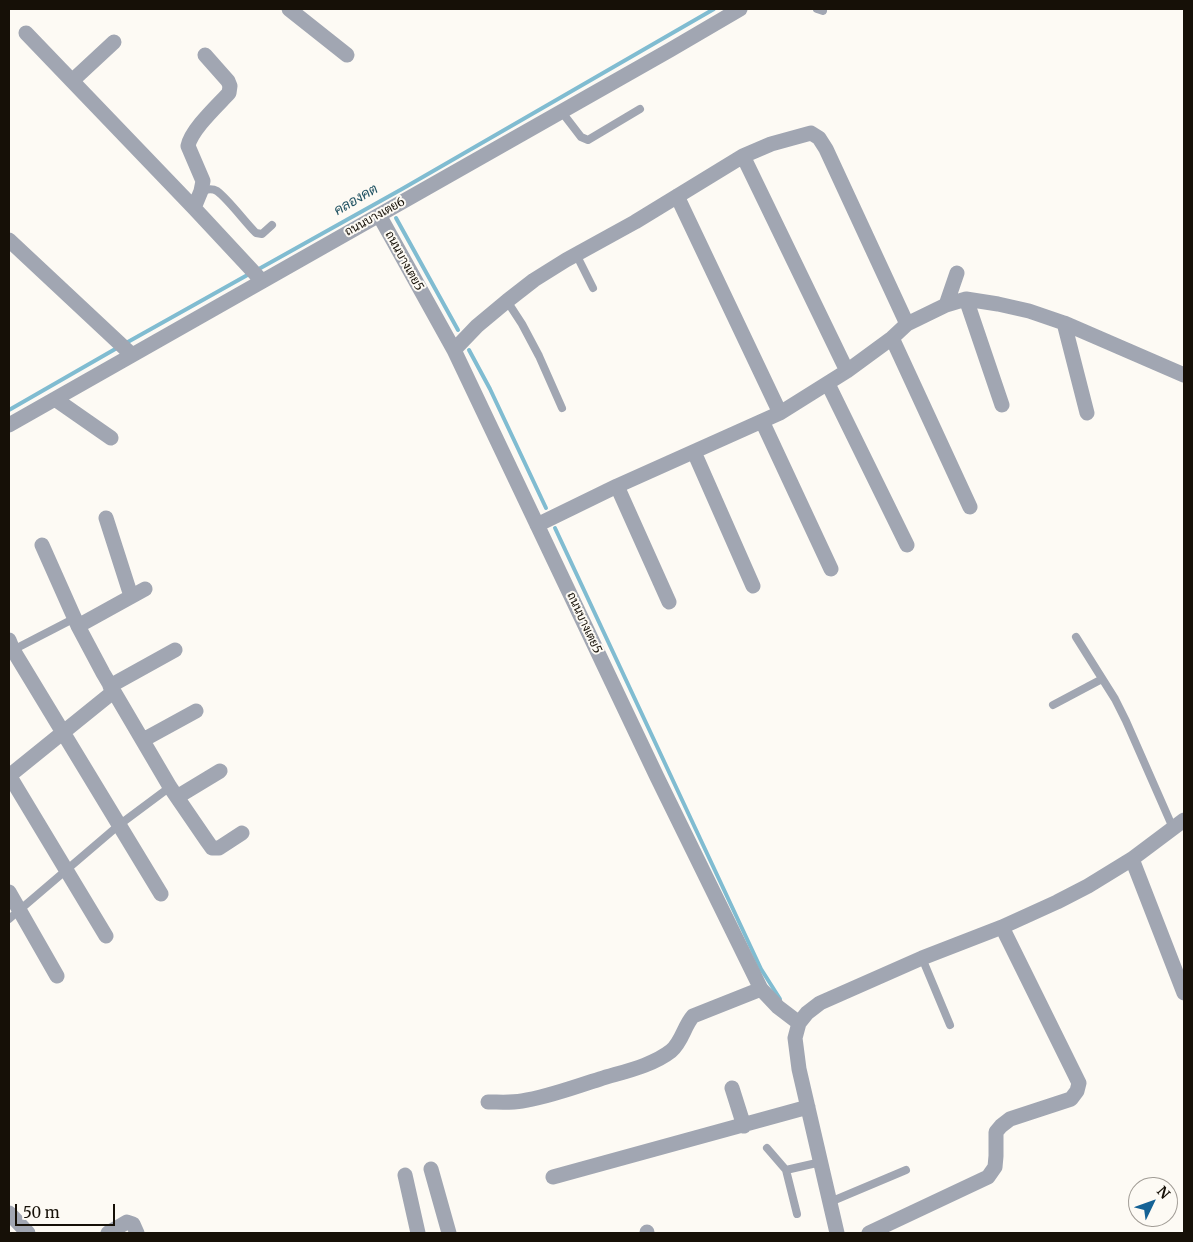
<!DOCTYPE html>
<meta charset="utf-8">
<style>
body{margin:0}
#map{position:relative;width:1193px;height:1242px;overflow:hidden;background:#fdfaf4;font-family:Merriweather,serif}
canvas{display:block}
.frame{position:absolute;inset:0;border:10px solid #161007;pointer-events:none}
.north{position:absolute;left:1128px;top:1177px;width:50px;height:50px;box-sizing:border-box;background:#fdfaf4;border:1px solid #a19c95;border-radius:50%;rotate:48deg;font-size:14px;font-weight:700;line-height:20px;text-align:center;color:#161007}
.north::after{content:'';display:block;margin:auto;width:18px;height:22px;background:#156295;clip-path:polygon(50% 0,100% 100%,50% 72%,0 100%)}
.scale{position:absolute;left:15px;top:1204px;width:100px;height:22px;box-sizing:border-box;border:2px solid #161007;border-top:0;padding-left:6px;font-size:15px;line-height:18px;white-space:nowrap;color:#161007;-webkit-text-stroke:4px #fdfaf4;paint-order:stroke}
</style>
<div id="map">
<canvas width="1193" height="1242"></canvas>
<div class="frame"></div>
<div class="north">N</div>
<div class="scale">50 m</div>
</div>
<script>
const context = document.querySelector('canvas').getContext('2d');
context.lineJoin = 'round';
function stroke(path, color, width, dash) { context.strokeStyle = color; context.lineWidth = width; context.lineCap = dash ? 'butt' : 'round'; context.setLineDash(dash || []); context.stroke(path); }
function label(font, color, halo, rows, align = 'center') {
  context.font = font + ' Merriweather,Sarabun,serif'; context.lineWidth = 4; context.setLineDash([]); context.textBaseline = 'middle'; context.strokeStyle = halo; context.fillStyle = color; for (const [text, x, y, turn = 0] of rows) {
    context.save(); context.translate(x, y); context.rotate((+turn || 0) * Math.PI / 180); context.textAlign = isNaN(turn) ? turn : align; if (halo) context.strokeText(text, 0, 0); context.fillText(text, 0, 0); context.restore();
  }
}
stroke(new Path2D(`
 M396,218L458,330
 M257,270L402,189L714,9
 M126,343L251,273
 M469,350L490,389L546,508
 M9,410L117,348
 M555,528L761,969L780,999`), '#80bcd1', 4);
stroke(new Path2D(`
 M817,9L823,11
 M561,111L581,137L588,140L640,109
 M201,191C207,189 212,188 217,191C228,199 245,222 256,233L262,234L272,225
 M576,254L593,288
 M507,301L522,324L539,356L562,408
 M1076,637L1115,699L1126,721L1173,828
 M13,650L75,618
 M1053,705L1102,679
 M9,919L119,825L170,787
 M922,958L950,1025
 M767,1148L786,1170
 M830,1202L906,1170
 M797,1214L786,1170L821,1162`), '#a1a6b2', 8);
stroke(new Path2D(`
 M289,9L347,55
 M26,33L194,208L262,281
 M72,81L114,42
 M743,156L847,371
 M677,196L780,413
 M194,208L201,191L203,181L188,146C191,130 217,106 229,93L230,86L228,81L205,55
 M379,215L454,350L657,777L761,989L778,1007L799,1023
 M9,240L132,355
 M966,299L1002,405
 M946,305L957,273
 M1064,323L1087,413
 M892,338L970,507
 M454,350L477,326L507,301L534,280L566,260L635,222L743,156L771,144L811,133L819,138L826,149L907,324
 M828,384L907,545
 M55,399L111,438
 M762,421L831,569
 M9,425L670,50L740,9
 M694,452L753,586
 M617,486L669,602
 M106,518L131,596
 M537,525L617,486L780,413L847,371L892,338L907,324L946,305L966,299L998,304L1029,311L1064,323L1184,375
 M42,545L78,626L103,673L170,787L207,841L212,848H219L242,833
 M78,626L145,589
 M9,640L13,650L161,894
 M110,686L175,650
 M143,740L196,711
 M9,775L106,936
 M9,776L113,692
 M177,797L220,771
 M1132,859L1184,993
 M9,892L57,976
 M732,1088L744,1126
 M488,1102C499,1102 511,1103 522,1101C548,1097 574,1087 600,1079C622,1072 652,1066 671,1051C682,1042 684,1026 693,1016L761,989
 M431,1169L449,1233
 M405,1175L418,1233
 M553,1177L808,1107
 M9,1213L28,1233
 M647,1232V1233
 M108,1233L127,1222L133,1224L137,1233
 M837,1233L799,1069L795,1038L799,1023L807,1013L820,1003L922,958L1002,927L1057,902L1088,886L1132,859L1184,820
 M869,1233L988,1177L995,1167L996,1156V1132L1001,1126L1010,1119L1071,1099L1077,1091L1079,1083L1002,927`), '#a1a6b2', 15);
label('12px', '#161007', '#fdfaf4', [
 ["ถนนบางเตย6",375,217,-29],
 ["ถนนบางเตย5",404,261,61],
 ["ถนนบางเตย5",584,623,65]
]);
label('italic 14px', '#215363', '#fdfaf4', [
 ["คลองคต",356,200,-30]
]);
</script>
